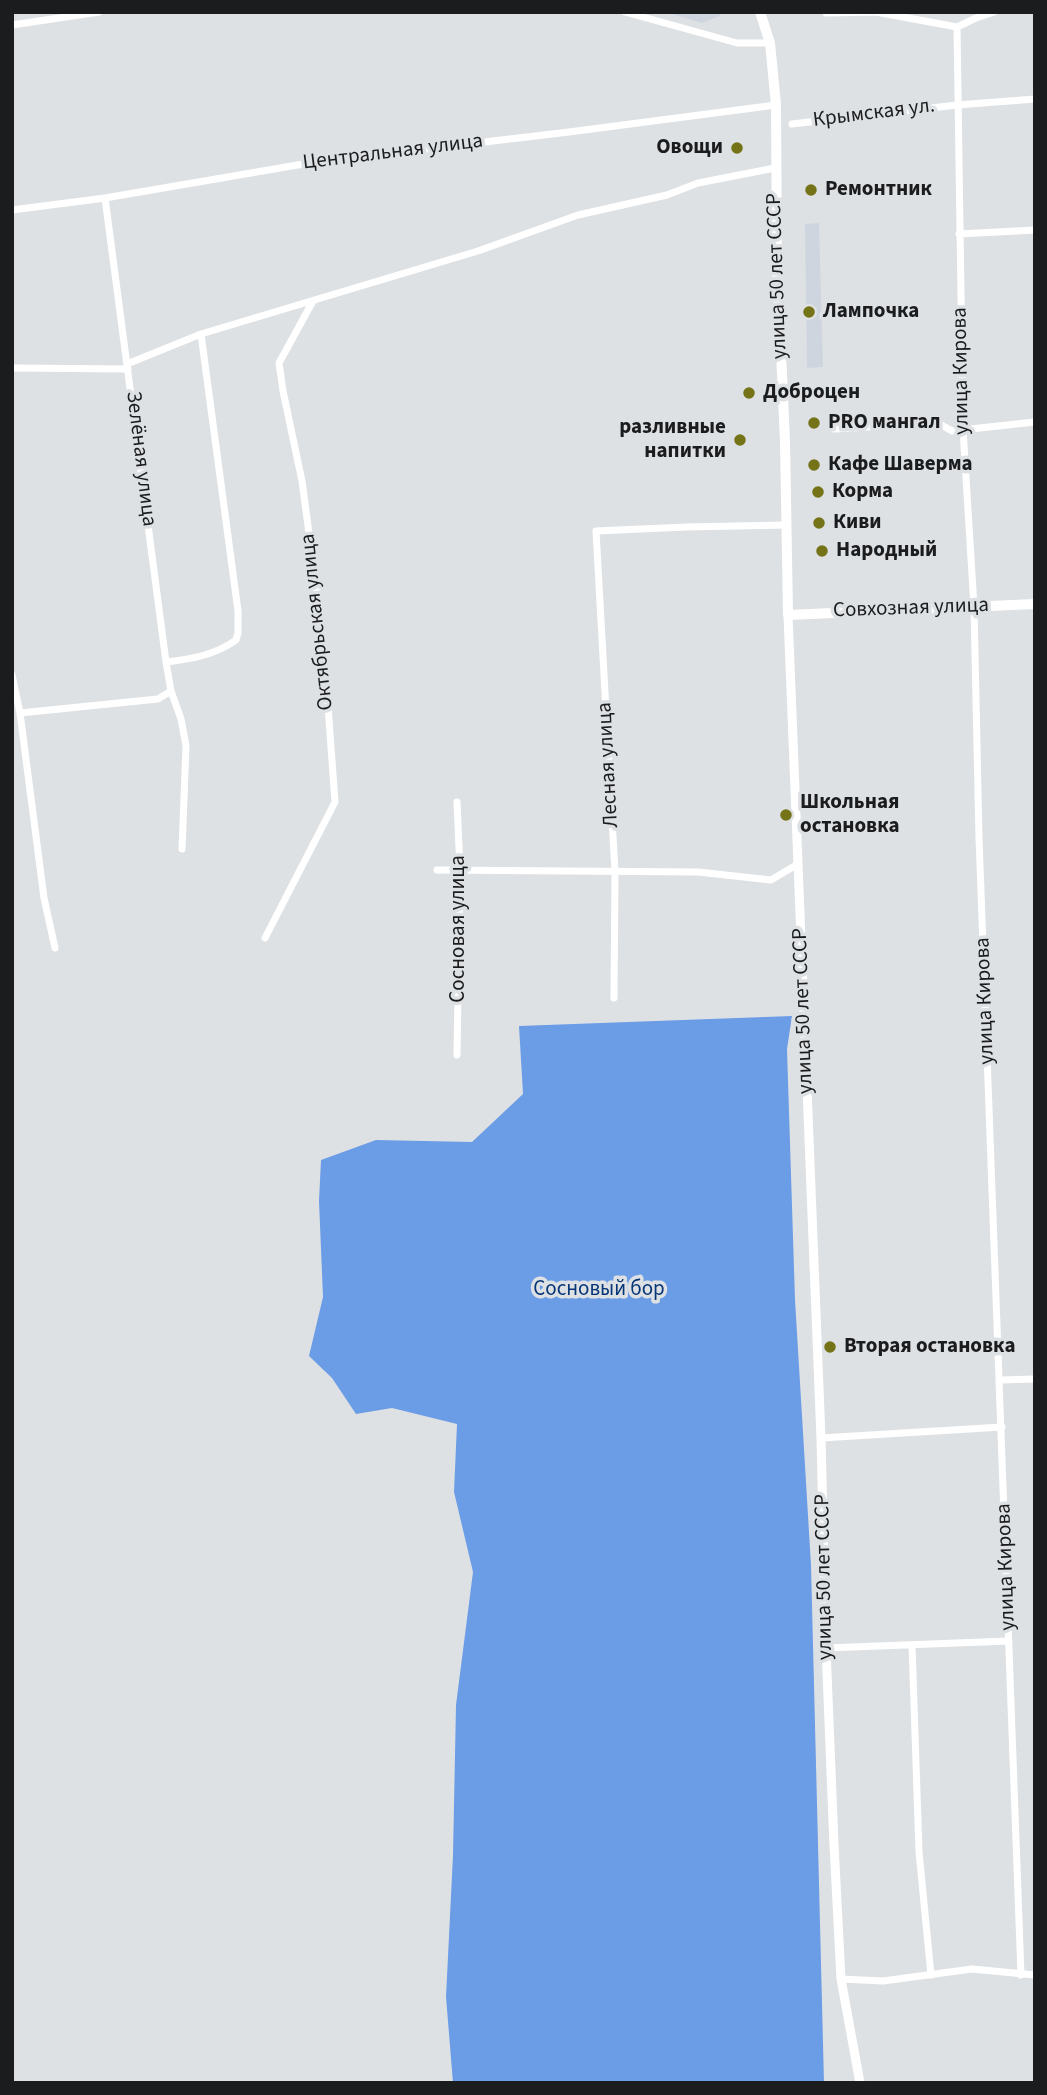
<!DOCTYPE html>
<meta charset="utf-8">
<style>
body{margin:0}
#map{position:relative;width:1047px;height:2095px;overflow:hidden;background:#dee1e4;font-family:"Source Sans 3",sans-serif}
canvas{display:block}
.frame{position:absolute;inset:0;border:14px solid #1b1c1d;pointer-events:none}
</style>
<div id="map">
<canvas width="1047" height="2095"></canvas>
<div class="frame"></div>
</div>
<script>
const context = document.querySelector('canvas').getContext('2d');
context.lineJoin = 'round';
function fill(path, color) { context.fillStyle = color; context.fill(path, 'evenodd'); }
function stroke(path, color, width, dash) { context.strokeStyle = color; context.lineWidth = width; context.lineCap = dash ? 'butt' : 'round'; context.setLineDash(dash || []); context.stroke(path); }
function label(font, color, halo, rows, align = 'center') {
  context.font = font + ' "Source Sans 3",sans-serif'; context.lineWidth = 7; context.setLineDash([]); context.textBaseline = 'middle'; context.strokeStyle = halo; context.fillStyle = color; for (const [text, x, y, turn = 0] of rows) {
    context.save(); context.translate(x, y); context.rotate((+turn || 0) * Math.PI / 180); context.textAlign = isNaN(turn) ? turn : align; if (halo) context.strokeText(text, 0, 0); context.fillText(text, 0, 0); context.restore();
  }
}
fill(new Path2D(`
 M665,12H719L720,16L702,23Z
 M819,223L823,367L807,368L805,224Z`), '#ced5df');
fill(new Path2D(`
 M792,1016L787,1049L795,1300L811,1565L824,2083H453L446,1997L453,1855L456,1705L473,1572L454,1492L457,1424L392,1408L356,1414L332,1378L309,1356L323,1297L319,1201L321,1160L376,1140L472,1142L523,1094L519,1026Z`), '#6b9ce6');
stroke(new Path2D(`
 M625,12L737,43H770
 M826,13L876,12L957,27L976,18L994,12
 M12,25L99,12
 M957,27L963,429L974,607L979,838L1021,1975
 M792,124L957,105L1035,99
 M105,198L166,662L171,691L181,719L186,746L182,849
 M12,210L105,198L315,162L569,132L776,105
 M959,234L1035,230
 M127,364L201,334L478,251L578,215L667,195L698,183L775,168
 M12,368L128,369
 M834,429L938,423L952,431L1035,422
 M166,662C192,659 215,655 236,640L238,633V611L201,334
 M12,675L20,713
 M457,802L460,871L457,1055
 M437,870L698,872L771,880L798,864
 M265,938L335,802L323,638L302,481L283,391L279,363L313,301
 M55,948L44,898L20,713L158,699L171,691
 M614,998L615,872L596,531L686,527L786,525
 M1000,1380L1035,1379
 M821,1438L1002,1427
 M912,1645L919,1852L931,1975
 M826,1648L1009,1641
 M841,1979L883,1981L972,1969L1035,1975`), '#fff', 7);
stroke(new Path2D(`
 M788,615L821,1438L826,1648L834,1845L841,1979L860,2083`), '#fff', 9);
stroke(new Path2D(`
 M760,12L770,43L776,105L777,263L785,441L788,615L1035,604`), '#fff', 10);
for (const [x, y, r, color] of [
 [737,148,7,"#747317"],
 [811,190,7,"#747317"],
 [809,312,7,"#747317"],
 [749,393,7,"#747317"],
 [814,423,7,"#747317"],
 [740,440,7,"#747317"],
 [814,465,7,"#747317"],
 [818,492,7,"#747317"],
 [819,523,7,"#747317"],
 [822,551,7,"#747317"],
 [786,815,7,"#747317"],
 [830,1347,7,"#747317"]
]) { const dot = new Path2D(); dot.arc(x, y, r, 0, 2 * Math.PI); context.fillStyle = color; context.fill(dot); stroke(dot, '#dee1e4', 2.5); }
label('21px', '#1b1c1d', '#dee1e4', [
 ["Крымская ул.",874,114,-7],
 ["Центральная улица",393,153,-7],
 ["улица 50 лет СССР",778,276,-92],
 ["улица Кирова",962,371,-91],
 ["Зелёная улица",140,459,83],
 ["Совхозная улица",911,609,-2],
 ["Октябрьская улица",318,622,-96],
 ["Лесная улица",609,765,-93],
 ["Сосновая улица",459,929,-90],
 ["улица Кирова",986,1001,-92],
 ["улица 50 лет СССР",804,1011,-92],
 ["улица Кирова",1007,1567,-92],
 ["улица 50 лет СССР",825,1577,-91]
]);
label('bold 21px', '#1b1c1d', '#dee1e4', [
 ["Овощи",723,148,"right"],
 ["Ремонтник",825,190],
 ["Лампочка",823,312],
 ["Доброцен",763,393],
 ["PRO мангал",828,423],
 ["разливные",726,428,"right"],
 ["напитки",726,452,"right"],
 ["Кафе Шаверма",828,465],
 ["Корма",832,492],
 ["Киви",833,523],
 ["Народный",836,551],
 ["Школьная",800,803],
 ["остановка",800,827],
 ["Вторая остановка",844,1347]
], 'left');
label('21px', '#073677', '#dee1e4', [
 ["Сосновый бор",599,1290]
]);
</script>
